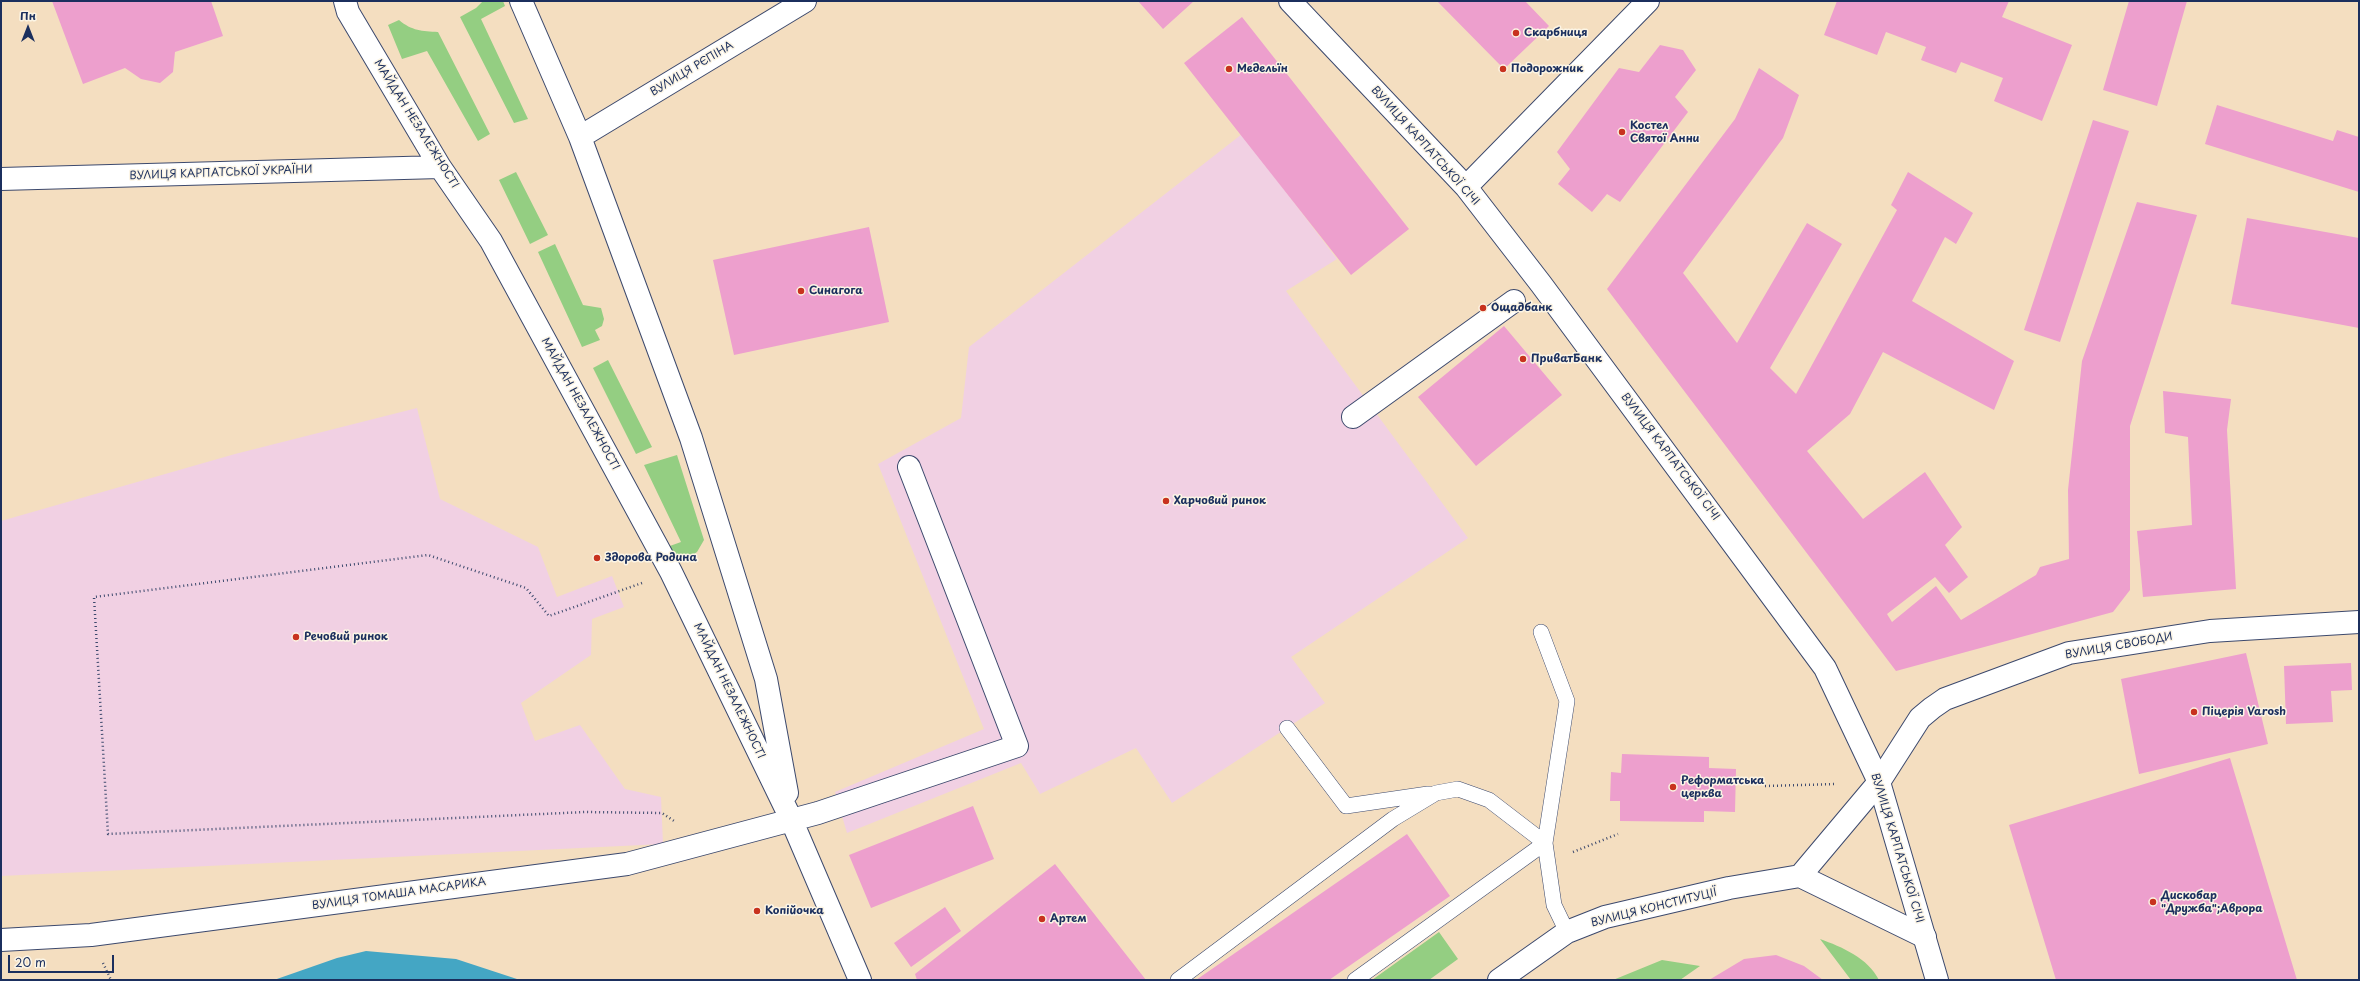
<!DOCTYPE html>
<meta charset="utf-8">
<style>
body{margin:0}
#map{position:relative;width:2360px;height:981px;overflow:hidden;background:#f4dec0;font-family:"Playpen Sans",sans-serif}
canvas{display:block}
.frame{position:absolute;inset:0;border:2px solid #1b2f5e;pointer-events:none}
.north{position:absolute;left:8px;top:8px;width:40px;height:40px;-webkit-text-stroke:3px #fcf5e5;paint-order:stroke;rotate:0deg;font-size:11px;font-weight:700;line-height:16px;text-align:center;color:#1b2f5e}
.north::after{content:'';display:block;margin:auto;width:14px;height:18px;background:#1b2f5e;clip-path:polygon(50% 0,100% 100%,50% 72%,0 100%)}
.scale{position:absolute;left:8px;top:955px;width:106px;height:18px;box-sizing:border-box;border:2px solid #1b2f5e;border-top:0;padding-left:5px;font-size:12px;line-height:14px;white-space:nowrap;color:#1b2f5e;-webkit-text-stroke:3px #fcf5e5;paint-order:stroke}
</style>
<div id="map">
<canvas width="2360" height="981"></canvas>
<div class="frame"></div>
<div class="north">Пн</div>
<div class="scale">20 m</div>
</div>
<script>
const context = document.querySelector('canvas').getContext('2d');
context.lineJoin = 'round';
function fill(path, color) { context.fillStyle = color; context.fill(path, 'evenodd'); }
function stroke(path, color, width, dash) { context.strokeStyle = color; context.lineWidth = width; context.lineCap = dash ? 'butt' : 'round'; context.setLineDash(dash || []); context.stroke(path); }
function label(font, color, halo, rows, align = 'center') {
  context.font = font + ' "Playpen Sans",sans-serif'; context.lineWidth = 3; context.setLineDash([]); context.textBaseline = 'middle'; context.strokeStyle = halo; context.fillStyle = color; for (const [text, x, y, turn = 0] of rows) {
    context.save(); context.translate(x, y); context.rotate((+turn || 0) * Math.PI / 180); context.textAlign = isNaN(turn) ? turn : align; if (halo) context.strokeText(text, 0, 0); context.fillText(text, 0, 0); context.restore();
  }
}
fill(new Path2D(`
 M1242,134L1337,259L1286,291L1468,538L1291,657L1325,703L1172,803L1136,748L1040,794L1021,763L847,833L835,792L984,729L878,464L961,418L969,347Z
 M417,408L440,499L538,547L557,597L612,576L624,607L592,619L591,655L521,703L535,741L580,725L625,789L661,797L663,844L1,876V521L235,454Z`), '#f1d0e3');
fill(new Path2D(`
 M483,1H503L505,6L481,19L528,119L514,123L460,17L476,8Z
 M399,20C412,31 422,31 438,32L490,134L478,141L427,51L402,59L388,25Z
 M516,172L548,235L530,244L499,180Z
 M555,244L583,305L601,308L604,319L602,326L595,330L600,340L582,347L538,252Z
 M608,360L652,447L636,454L593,368Z
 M677,455L704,540L697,552L687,559L672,555L667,547L681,542L644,465Z
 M1439,932L1458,959L1429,980H1372Z
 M1820,939C1842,947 1868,958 1879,980H1851Z
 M1662,960L1700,966L1680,980H1613Z`), '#94ce82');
fill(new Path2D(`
 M366,951L456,959L520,980H274L337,958Z`), '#44a6c4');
fill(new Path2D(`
 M52,1H211L223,36L175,52L173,72L160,83L141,79L125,68L83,84Z
 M1138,1H1194L1163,29Z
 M1437,1H1525L1549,26L1504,69Z
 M1837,1H2009L2002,17L2072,45L2042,121L1994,101L2003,78L1961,62L1956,73L1921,60L1926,47L1886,32L1877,55L1824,35Z
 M2129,1H2187L2157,106L2103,90Z
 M1242,17L1409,229L1351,275L1184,63Z
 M1660,45L1683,50L1696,70L1675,97L1688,112L1620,202L1607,194L1592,212L1558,184L1570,169L1557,152L1619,68L1639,72Z
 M1759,68L1799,95L1783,138L1683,273L1737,343L1807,223L1842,244L1770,368L1796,394L1897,210L1891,205L1908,172L1973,213L1956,244L1945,237L1912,301L2014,361L1994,410L1883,352L1850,414L1807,451L1863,519L1925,472L1962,527L1945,545L1968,577L1949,593L1935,577L1887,614L1892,622L1936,586L1961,620L2036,575L2040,567L2069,559L2068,490L2082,361L2137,202L2197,215L2130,426V590L2113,612L1896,671L1607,289L1735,119Z
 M2217,105L2333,141L2337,130L2359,137V192L2205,144Z
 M2093,120L2129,131L2060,342L2024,330Z
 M2247,218L2359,238V328L2231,304Z
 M869,227L889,322L734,355L713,260Z
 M1504,326L1562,395L1476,466L1418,397Z
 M2163,391L2231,399L2227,430L2236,589L2143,597L2137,531L2192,525L2188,437L2165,433Z
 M2246,653L2268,744L2139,774L2121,679Z
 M2351,663L2352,690L2331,691L2333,722L2286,724L2284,666Z
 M1622,754L1709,757V768L1736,769L1735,812L1704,811V822L1620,821V801H1610L1611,772L1621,773Z
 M2230,758L2297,980H2056L2009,825Z
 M973,806L994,859L871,908L849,855Z
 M1407,834L1450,896L1329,980H1196Z
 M1055,864L1146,980H917L915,974Z
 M945,907L961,931L911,967L894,943Z
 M1776,955L1804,966L1823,980H1709L1744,959Z`), '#ed9fcd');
const lane = new Path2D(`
 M1541,632L1567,701L1545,843L1554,905L1567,932
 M1287,728L1346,806L1428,794
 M1178,980L1393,819L1436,793L1458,789L1489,800L1545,843L1355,980`);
const street = new Path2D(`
 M345,1L348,12L440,167L491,241L671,572L791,819L860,980
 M521,1L580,137L691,438L766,679L787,793
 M1290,1L1466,187L1541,284L1825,668L1879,782L1800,876
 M580,137L805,1
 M1,179L440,167
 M1466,187L1648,1
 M1353,417L1514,301
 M1,940L91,935L627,864L818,813L1017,746L909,467
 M1499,980L1567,932L1605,917L1729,888L1800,876L1925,937`);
const secondary = new Path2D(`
 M1937,980L1879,782L1920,718L1932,708L1945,699L2069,653L2210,631L2359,622`);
stroke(lane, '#3c496d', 16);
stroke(street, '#3c496d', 24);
stroke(secondary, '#3c496d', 24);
stroke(new Path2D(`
 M642,583L549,616L526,588L428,555L94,597L108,834L585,812L662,813L674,821
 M1765,786L1837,784
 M1573,852L1618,834
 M103,963L111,980`), '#3c496d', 2.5, [1, 3]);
stroke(lane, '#fff', 15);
stroke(street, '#fff', 22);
stroke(secondary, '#fff', 22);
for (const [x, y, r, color] of [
 [1516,33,4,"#c8321e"],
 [1229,69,4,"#c8321e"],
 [1503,69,4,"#c8321e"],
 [1622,132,4,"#c8321e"],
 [801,291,4,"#c8321e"],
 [1483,308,4,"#c8321e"],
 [1523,359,4,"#c8321e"],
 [1166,501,4,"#c8321e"],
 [597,558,4,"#c8321e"],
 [296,637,4,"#c8321e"],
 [2194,712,4,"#c8321e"],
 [1673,787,4,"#c8321e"],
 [2153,902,4,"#c8321e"],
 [757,911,4,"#c8321e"],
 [1042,919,4,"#c8321e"]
]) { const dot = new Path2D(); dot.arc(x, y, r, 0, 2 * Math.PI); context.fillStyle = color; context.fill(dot); stroke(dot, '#fcf5e5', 1.5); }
label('bold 11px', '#1b2f5e', '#fcf5e5', [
 ["Скарбниця",1524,33],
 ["Медельїн",1237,69],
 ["Подорожник",1511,69],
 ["Костел",1630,126],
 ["Святої Анни",1630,139],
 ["Синагога",809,291],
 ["Ощадбанк",1491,308],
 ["ПриватБанк",1531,359],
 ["Харчовий ринок",1174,501],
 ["Здорова Родина",605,558],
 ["Речовий ринок",304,637],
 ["Піцерія Varosh",2202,712],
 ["Реформатська",1681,781],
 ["церква",1681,794],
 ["Дискобар",2161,896],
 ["\"Дружба\";Аврора",2161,909],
 ["Копійочка",765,911],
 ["Артем",1050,919]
], 'left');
label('11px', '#1b2f5e', '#fcf5e5', [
 ["ВУЛИЦЯ РЄПІНА",692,69,-31],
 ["МАЙДАН НЕЗАЛЕЖНОСТІ",416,124,58],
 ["ВУЛИЦЯ КАРПАТСЬКОЇ СІЧІ",1425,146,48],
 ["ВУЛИЦЯ КАРПАТСЬКОЇ УКРАЇНИ",221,173,-2],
 ["МАЙДАН НЕЗАЛЕЖНОСТІ",580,404,61],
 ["ВУЛИЦЯ КАРПАТСЬКОЇ СІЧІ",1670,457,53],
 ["ВУЛИЦЯ СВОБОДИ",2119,646,-10],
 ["МАЙДАН НЕЗАЛЕЖНОСТІ",729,691,64],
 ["ВУЛИЦЯ КАРПАТСЬКОЇ СІЧІ",1897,848,73],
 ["ВУЛИЦЯ ТОМАША МАСАРИКА",399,894,-8],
 ["ВУЛИЦЯ КОНСТИТУЦІЇ",1654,908,-14]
]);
</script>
